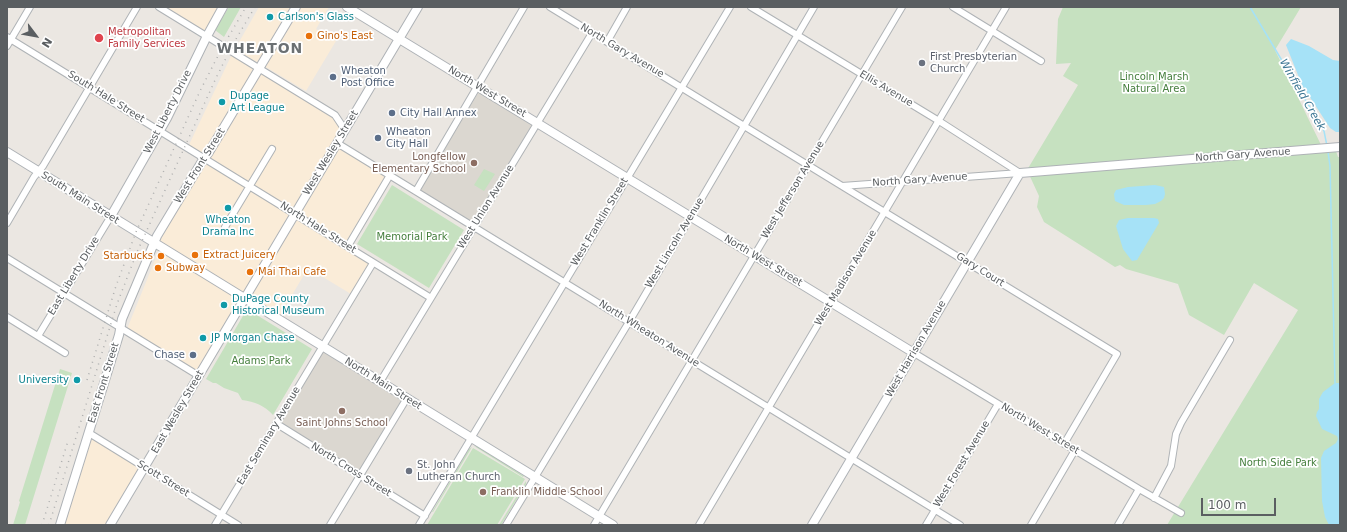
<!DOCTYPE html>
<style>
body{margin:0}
#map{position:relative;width:1347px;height:532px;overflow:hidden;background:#ebe7e2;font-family:"DejaVu Sans",sans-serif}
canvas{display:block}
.frame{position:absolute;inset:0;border:8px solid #5a5e61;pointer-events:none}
.north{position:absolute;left:16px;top:16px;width:40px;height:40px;-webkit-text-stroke:3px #fff;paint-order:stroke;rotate:122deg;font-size:11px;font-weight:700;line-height:16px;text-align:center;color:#5a5e61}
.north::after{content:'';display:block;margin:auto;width:14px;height:18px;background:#5a5e61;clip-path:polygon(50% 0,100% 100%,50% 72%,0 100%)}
.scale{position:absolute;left:1201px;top:498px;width:75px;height:18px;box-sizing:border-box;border:2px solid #5a5e61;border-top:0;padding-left:5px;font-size:12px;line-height:14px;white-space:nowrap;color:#5a5e61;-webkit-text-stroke:3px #fff;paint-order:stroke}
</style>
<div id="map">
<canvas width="1347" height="532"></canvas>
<div class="frame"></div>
<div class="north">N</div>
<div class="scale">100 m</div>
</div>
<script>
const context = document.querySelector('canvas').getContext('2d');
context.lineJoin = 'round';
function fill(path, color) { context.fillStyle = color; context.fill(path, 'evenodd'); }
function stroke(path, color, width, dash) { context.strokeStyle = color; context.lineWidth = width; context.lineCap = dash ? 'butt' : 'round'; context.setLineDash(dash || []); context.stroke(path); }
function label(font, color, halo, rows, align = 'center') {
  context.font = font + ' "DejaVu Sans",sans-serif'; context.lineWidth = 3.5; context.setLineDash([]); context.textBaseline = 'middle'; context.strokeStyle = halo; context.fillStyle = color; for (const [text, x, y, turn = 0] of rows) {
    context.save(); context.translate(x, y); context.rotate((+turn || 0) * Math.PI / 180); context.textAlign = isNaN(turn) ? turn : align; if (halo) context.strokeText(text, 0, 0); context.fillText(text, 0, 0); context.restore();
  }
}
fill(new Path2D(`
 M165,7H221L207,32Z
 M259,7H294L260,64L235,49Z
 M299,7H329L316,29L336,41L306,91L264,66Z
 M232,54L256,69L203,156L188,147Z
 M260,71L333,117L343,130L244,295L159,242Z
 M338,145L387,175L347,242L298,212Z
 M297,216L370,263L351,294L308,268L279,317L248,298Z
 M159,250L242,299L198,373L127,329Z
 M90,436L142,469L108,525H63Z`), '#faecd8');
fill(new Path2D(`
 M480,90L535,124L474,224L419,191Z
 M323,349L404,399L359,474L279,424Z`), '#dbd7d0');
fill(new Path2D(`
 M229,7H241L224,37L215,30Z
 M1063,7H1301L1275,50L1323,149L1335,148L1338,157H1340V525H1167L1298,310L1254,283L1224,335L1189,315L1178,284L1126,269L1120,265L1115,267L1044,222L1037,207L1039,196L1027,170L1078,85L1063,76L1071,63L1056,64L1058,19Z
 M484,169L495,174L484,191L474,185Z
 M392,185L464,230L429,288L357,244Z
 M247,309L312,349L273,415C264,405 255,402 242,400L238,393L224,388L216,383H213L206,379Z
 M60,369L72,373L25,525H13L20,502L19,501Z
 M474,446L478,447L524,476L523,477Z
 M472,447L433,512H432L469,449Z
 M473,448L525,479L497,525H427Z
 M526,481V484L501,525H499Z`), '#c6e1c0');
fill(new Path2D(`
 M1291,39L1309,46L1333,60L1340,61V132H1336L1330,128L1302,85L1286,45Z
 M1155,185L1164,187L1165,194L1164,198L1161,201L1155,204L1146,205H1124L1115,201L1114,194L1116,190L1128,187Z
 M1128,218H1154L1158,219L1159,223L1137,260L1132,261L1123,249L1116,226L1119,220Z
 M1335,383H1340V525H1329L1325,517L1322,501L1321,458L1324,451L1336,443L1338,439L1337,436L1322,429L1316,416L1317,412L1319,409V399L1323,392Z`), '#a6e2f7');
stroke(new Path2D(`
 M1250,7L1324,131L1327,146
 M1328,152L1330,166L1335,383`), '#a6e2f7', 1.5);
const street = new Path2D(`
 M159,7L335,115L345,130
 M550,7L842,186L1020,173
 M751,7L939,121L1020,173
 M953,7L1041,61
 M7,37L431,298
 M607,42L627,7
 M7,46L30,7
 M337,143L960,525
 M842,186L1117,354L1064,444
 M416,191L524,7
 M7,223L34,177L43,166L137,7
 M225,227L272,149
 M348,246L390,175
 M7,258L199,376
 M7,317L65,353
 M38,336L111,216
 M914,353L1139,489L1181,513
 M380,382L592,33
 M277,424L425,516
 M89,433L238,525
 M1154,498L1171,466L1176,434L1181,423L1230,340
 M215,525L373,263
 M330,525L407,398
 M419,525L730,7
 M506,525L629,322L814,7
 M594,525L902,7
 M699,525L1006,7
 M926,525L998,404
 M1031,525L1075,450
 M1118,525L1139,489`);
const secondary = new Path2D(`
 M347,7L914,353
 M7,152L613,525
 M111,216L167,118L207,36L223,7
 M60,525L119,335L122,319L157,236L201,163L209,152L296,7
 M110,525L418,7
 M812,525L1020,173L1340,147`);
stroke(street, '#afb3b6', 8);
stroke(secondary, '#aeb2b6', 10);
stroke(street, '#fff', 6);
stroke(secondary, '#fff', 8);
stroke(new Path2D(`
 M87,380L116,286L136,232L200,91L223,46L246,7
 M42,525L68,441
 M49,525L117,304L137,252L216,78L233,44L255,7`), '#aeafaf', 1.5, [1, 5]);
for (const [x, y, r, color] of [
 [270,17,4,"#0f9aa8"],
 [309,36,4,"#e8710a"],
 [99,38,5,"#e0444e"],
 [922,63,4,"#6b7280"],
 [333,77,4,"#5c6f8a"],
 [222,102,4,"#0f9aa8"],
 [392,113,4,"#5c6f8a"],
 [378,138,4,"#5c6f8a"],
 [474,163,4,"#8d6e63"],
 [228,208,4,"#0f9aa8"],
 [195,255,4,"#e8710a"],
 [161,256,4,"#e8710a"],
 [158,268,4,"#e8710a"],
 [250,272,4,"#e8710a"],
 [224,305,4,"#0f9aa8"],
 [203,338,4,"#0f9aa8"],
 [193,355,4,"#5c6f8a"],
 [77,380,4,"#0f9aa8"],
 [342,411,4,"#8d6e63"],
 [409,471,4,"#6b7280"],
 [483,492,4,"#8d6e63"]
]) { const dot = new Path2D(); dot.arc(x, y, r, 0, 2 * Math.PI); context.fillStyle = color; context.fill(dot); stroke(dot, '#fff', 1.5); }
label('10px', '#0d838f', '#fff', [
 ["Carlson's Glass",278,17],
 ["Dupage",230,96],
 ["Art League",230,108],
 ["Wheaton",228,220,"center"],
 ["Drama Inc",228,232,"center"],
 ["DuPage County",232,299],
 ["Historical Museum",232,311],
 ["JP Morgan Chase",211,338],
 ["University",69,380,"right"]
], 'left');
label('10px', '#be3a42', '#fff', [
 ["Metropolitan",108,32],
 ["Family Services",108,44]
], 'left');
label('10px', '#c56008', '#fff', [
 ["Gino's East",317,36],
 ["Extract Juicery",203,255],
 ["Starbucks",153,256,"right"],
 ["Subway",166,268],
 ["Mai Thai Cafe",258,272]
], 'left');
label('10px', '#5a5e61', '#fff', [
 ["North Gary Avenue",622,51,31],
 ["Ellis Avenue",886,89,31],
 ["North West Street",487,92,31],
 ["South Hale Street",106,97,32],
 ["West Liberty Drive",168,112,-63],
 ["West Wesley Street",331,153,-59],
 ["North Gary Avenue",1243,155,-4],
 ["West Front Street",200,166,-58],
 ["North Gary Avenue",920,180,-4],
 ["West Jefferson Avenue",793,190,-59],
 ["South Main Street",80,198,32],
 ["West Union Avenue",486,207,-58],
 ["West Franklin Street",600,222,-59],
 ["North Hale Street",318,228,32],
 ["West Lincoln Avenue",675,243,-59],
 ["North West Street",763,261,31],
 ["Gary Court",980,270,32],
 ["East Liberty Drive",74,276,-59],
 ["West Madison Avenue",846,278,-59],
 ["North Wheaton Avenue",649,334,32],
 ["West Harrison Avenue",916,349,-60],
 ["East Front Street",104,383,-73],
 ["North Main Street",383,384,32],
 ["East Wesley Street",178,412,-60],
 ["North West Street",1040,429,31],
 ["East Seminary Avenue",269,436,-59],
 ["West Forest Avenue",962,464,-59],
 ["North Cross Street",351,470,32],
 ["Scott Street",163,479,32]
]);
label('10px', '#5b616d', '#fff', [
 ["First Presbyterian",930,57],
 ["Church",930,69],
 ["St. John",417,465],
 ["Lutheran Church",417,477]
], 'left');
label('10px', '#4e5e75', '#fff', [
 ["Wheaton",341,71],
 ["Post Office",341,83],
 ["City Hall Annex",400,113],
 ["Wheaton",386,132],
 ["City Hall",386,144],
 ["Chase",185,355,"right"]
], 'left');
label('10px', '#447e3c', '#fff', [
 ["Lincoln Marsh",1154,77],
 ["Natural Area",1154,89],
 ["Memorial Park",412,237],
 ["Adams Park",261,361],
 ["North Side Park",1278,463]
]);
label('10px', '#785e54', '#fff', [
 ["Longfellow",466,157],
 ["Elementary School",466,169],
 ["Saint Johns School",342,423,"center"],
 ["Franklin Middle School",491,492,"left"]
], 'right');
label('italic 11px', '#407996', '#fff', [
 ["Winfield Creek",1302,95,60]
]);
context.letterSpacing = '1px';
label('bold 14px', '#6b7073', '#fff', [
 ["WHEATON",260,49]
]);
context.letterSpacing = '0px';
</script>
